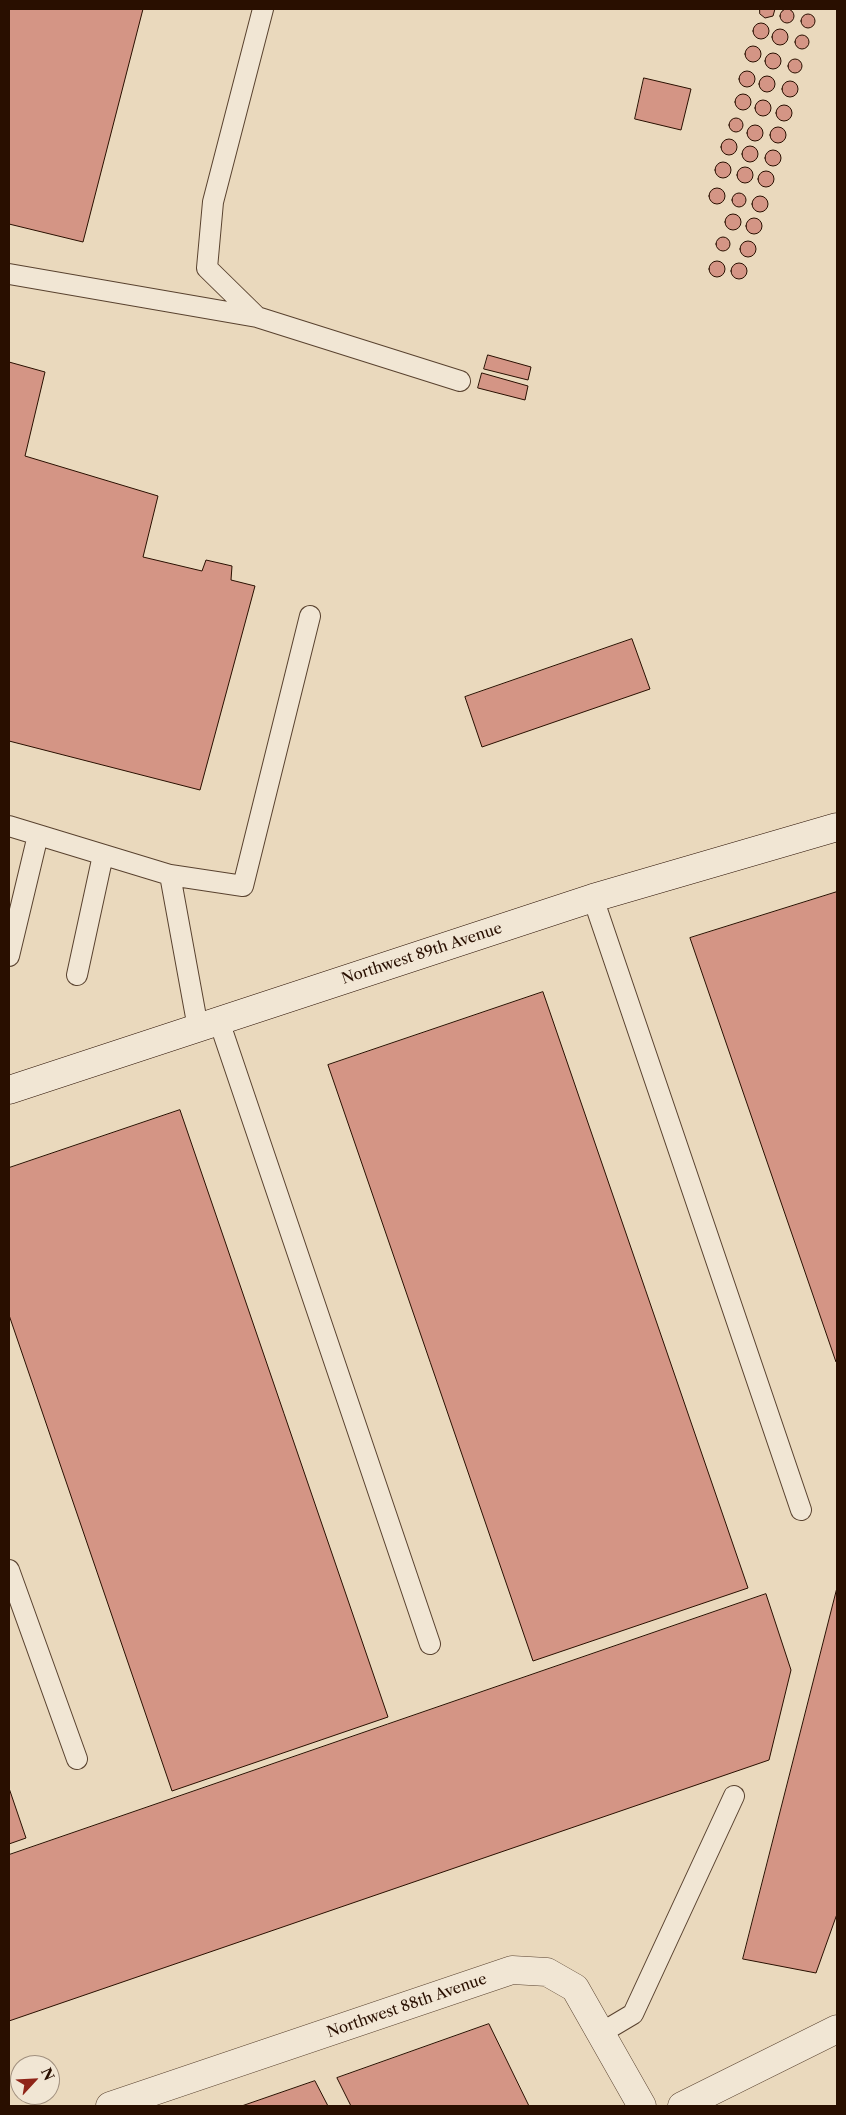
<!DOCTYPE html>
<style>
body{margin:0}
#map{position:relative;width:846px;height:2115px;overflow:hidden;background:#ead9bd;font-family:"Libre Caslon Text",serif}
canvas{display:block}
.frame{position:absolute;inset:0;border:10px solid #290f00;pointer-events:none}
.north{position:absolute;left:10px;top:2055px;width:50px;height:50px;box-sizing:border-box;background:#f1e6d4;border:1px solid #a1907f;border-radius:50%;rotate:65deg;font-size:14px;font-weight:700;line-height:20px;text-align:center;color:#290f00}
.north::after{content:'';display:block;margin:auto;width:18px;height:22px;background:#8f2418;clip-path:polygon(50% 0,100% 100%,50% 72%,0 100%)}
</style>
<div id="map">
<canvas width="846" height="2115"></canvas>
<div class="frame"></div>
<div class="north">N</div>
</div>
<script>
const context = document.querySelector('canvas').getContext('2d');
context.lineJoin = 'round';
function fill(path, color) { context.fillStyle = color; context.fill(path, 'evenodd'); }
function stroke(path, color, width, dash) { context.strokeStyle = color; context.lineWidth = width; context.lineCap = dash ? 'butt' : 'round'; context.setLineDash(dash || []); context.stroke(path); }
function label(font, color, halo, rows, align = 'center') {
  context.font = font + ' "Libre Caslon Text",serif'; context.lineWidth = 4; context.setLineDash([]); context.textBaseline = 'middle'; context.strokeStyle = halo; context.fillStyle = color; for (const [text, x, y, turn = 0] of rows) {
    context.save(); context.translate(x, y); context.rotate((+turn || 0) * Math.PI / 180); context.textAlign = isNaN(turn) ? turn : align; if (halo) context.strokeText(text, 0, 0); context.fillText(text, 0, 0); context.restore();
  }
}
const building = new Path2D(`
 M780 16a7 7 0 1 1 14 0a7 7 0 1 1-14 0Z
 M9,9H143L83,242L9,224Z
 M760,9H775L773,16L765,18L760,14Z
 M801 21a7 7 0 1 1 14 0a7 7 0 1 1-14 0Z
 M753 31a8 8 0 1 1 16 0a8 8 0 1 1-16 0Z
 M772 37a8 8 0 1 1 16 0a8 8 0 1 1-16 0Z
 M795 42a7 7 0 1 1 14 0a7 7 0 1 1-14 0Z
 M745 54a8 8 0 1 1 16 0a8 8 0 1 1-16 0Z
 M765 61a8 8 0 1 1 16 0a8 8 0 1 1-16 0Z
 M788 66a7 7 0 1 1 14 0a7 7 0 1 1-14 0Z
 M739 79a8 8 0 1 1 16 0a8 8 0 1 1-16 0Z
 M759 84a8 8 0 1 1 16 0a8 8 0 1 1-16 0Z
 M644,78L691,89L681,130L635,119Z
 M782 89a8 8 0 1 1 16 0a8 8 0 1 1-16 0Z
 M735 102a8 8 0 1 1 16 0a8 8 0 1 1-16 0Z
 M755 108a8 8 0 1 1 16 0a8 8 0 1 1-16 0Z
 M776 113a8 8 0 1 1 16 0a8 8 0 1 1-16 0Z
 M729 125a7 7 0 1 1 14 0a7 7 0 1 1-14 0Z
 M747 133a8 8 0 1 1 16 0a8 8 0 1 1-16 0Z
 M770 135a8 8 0 1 1 16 0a8 8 0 1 1-16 0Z
 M721 147a8 8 0 1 1 16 0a8 8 0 1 1-16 0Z
 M742 154a8 8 0 1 1 16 0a8 8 0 1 1-16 0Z
 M765 158a8 8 0 1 1 16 0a8 8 0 1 1-16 0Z
 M715 170a8 8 0 1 1 16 0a8 8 0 1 1-16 0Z
 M737 175a8 8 0 1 1 16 0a8 8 0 1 1-16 0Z
 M758 179a8 8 0 1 1 16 0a8 8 0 1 1-16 0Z
 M709 196a8 8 0 1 1 16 0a8 8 0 1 1-16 0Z
 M732 200a7 7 0 1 1 14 0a7 7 0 1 1-14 0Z
 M752 204a8 8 0 1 1 16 0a8 8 0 1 1-16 0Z
 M725 222a8 8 0 1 1 16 0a8 8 0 1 1-16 0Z
 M746 226a8 8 0 1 1 16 0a8 8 0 1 1-16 0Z
 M716 244a7 7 0 1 1 14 0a7 7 0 1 1-14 0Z
 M740 249a8 8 0 1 1 16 0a8 8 0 1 1-16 0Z
 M709 269a8 8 0 1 1 16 0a8 8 0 1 1-16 0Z
 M731 271a8 8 0 1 1 16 0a8 8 0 1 1-16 0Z
 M488,355L531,367L528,380L484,369Z
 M9,362L45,372L25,456L158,496L143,557L202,571L206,560L232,566L231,580L255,586L200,790L9,741Z
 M482,373L528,386L525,400L478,388Z
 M632,639L650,689L482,747L465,697Z
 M837,892V1362H836L690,938Z
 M543,992L748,1588L533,1661L328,1065Z
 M180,1110L388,1717L172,1791L9,1315V1168Z
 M837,1588V1914L816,1973L743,1959Z
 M766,1594L791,1670L769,1760L9,2021V1855Z
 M9,1788L26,1838L9,1844Z
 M489,2024L529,2106H351L337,2078Z
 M315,2081L328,2106H242Z`);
fill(building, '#d49585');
stroke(building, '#290f00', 1);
const lane = new Path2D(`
 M263,9L213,202L207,268L257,317L460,381
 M9,274L257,317
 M9,826L170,875
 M593,898L801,1510
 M9,956L38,835
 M77,975L103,855
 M219,1021L430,1644
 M198,1028L170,875L243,886L310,616
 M9,1570L77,1759
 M601,2033L633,2014L734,1796`);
const street = new Path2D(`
 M110,2106L512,1970L547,1972L575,1988L642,2106
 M682,2106L837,2029`);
const secondary = new Path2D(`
 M9,1090L593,898L837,827`);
stroke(lane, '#59422f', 22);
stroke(street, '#59422f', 29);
stroke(secondary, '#290f00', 29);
stroke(lane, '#f1e6d4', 20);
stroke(street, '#f1e6d4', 28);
stroke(secondary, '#f1e6d4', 28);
label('15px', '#290f00', '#f1e6d4', [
 ["Northwest 89th Avenue",422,954,-18],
 ["Northwest 88th Avenue",407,2006,-19]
]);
</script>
